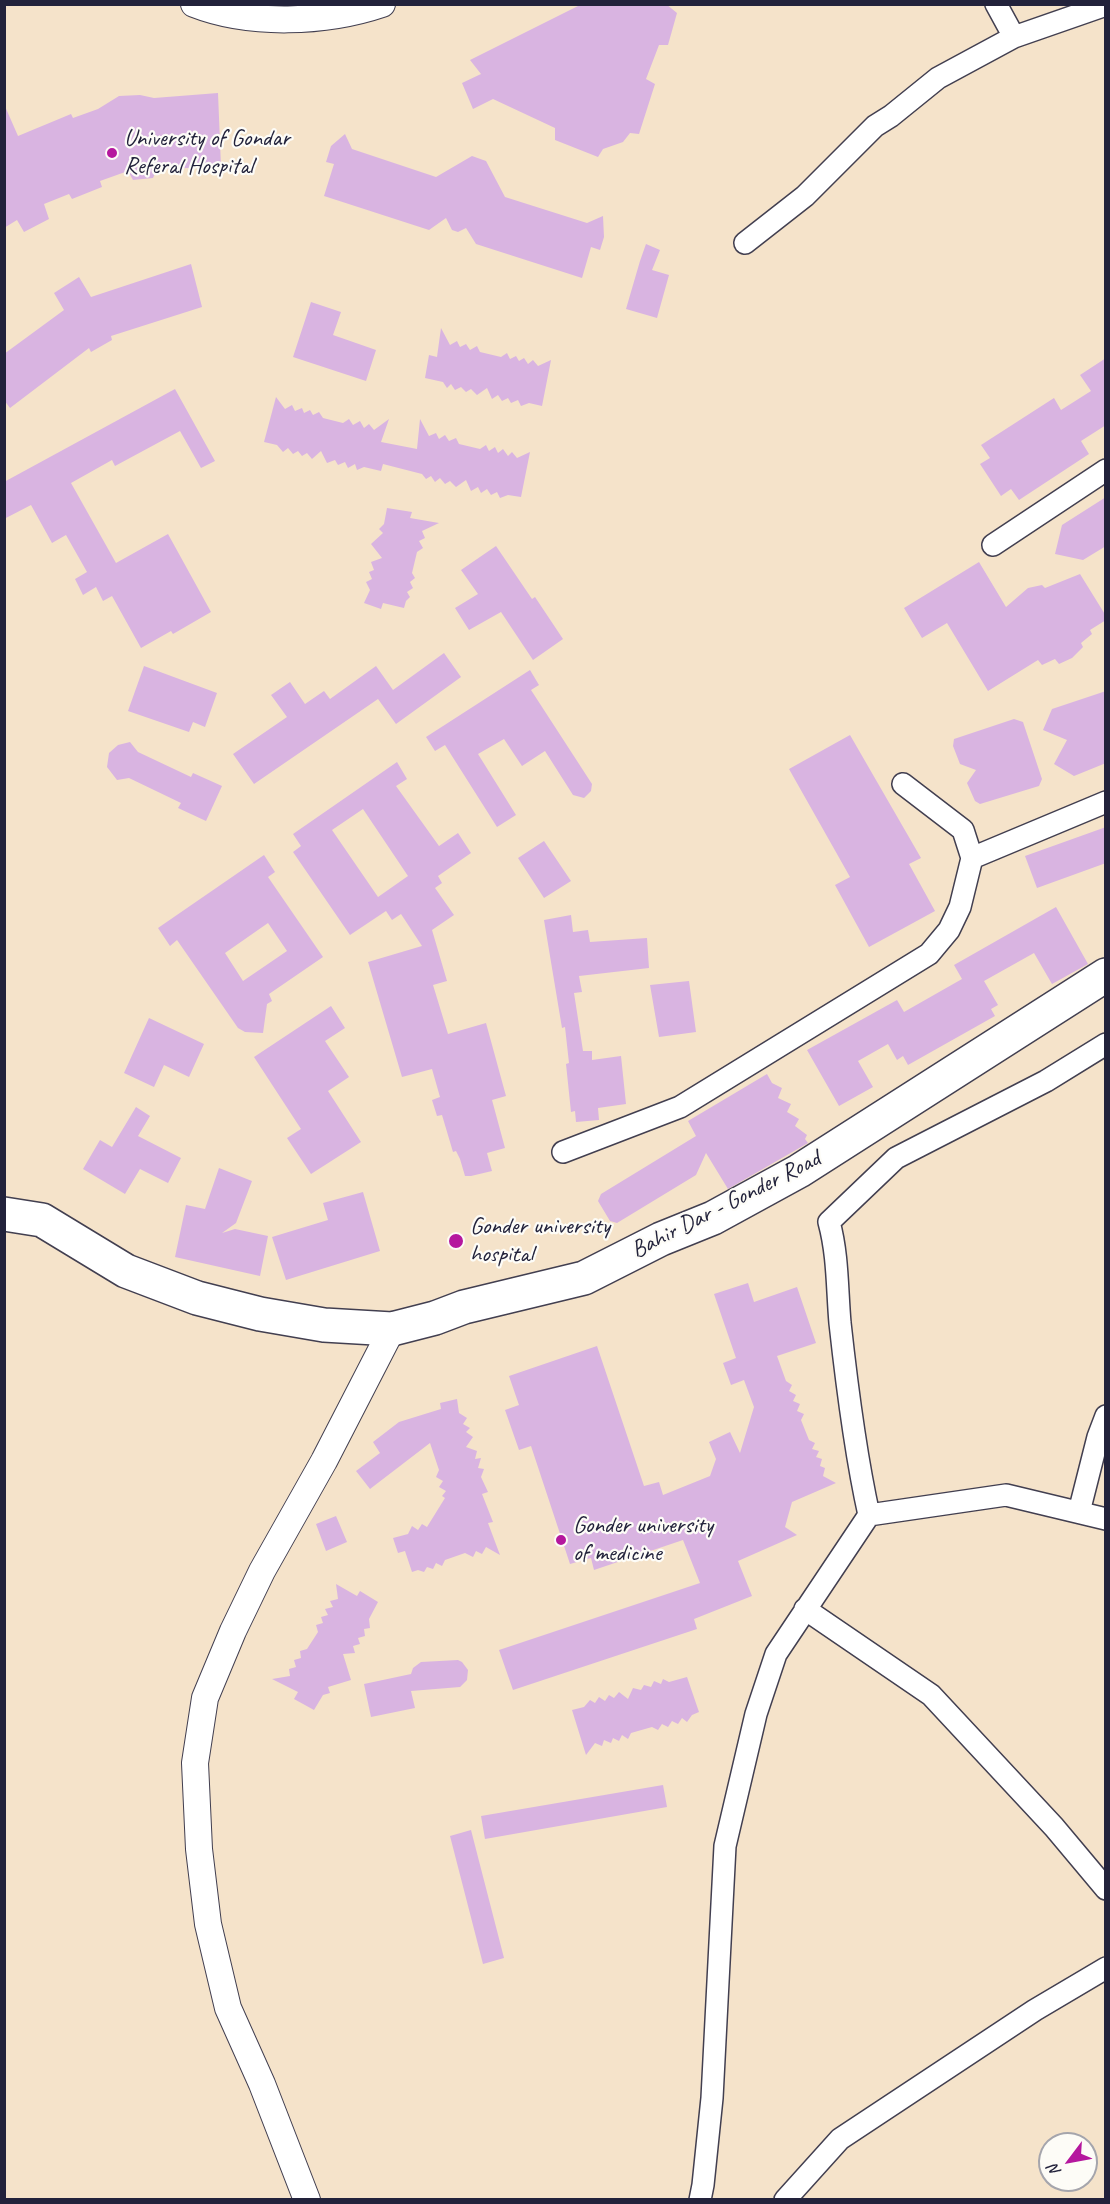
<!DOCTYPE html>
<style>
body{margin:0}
#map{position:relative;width:1110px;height:2204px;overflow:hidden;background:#f5e3ca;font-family:Caveat,sans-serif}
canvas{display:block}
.frame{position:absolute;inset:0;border:6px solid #22223b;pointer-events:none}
.north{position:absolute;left:1038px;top:2132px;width:60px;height:60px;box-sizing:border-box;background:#fdfcf7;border:2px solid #a5a5ac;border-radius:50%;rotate:238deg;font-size:16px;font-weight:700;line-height:24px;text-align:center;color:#22223b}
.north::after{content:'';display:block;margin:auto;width:21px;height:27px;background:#b5179e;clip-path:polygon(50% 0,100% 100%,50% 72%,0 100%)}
</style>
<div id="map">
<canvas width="1110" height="2204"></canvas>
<div class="frame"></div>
<div class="north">N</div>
</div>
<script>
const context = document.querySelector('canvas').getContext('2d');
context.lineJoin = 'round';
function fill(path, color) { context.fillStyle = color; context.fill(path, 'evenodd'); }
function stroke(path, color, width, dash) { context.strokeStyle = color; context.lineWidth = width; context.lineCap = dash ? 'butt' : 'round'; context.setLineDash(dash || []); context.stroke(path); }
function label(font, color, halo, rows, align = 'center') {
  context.font = font + ' Caveat,sans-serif'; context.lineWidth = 4.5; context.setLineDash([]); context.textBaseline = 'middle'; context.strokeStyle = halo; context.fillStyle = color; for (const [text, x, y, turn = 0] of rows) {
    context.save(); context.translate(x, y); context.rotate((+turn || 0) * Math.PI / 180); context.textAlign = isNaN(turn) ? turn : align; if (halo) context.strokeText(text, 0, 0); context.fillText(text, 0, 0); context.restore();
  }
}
fill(new Path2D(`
 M582,4H666L677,13L668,45H659L646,79L655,84L639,134L630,133L623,142L603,149L598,157L555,140V128L493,99L473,109L462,83L481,74L470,60Z
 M218,93L221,167L157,169L153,178L133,180L128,171L100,181L102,187L72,199L69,194L44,204L49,219L24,232L17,220L4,228V104L18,136L71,114L73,118L98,109L119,96L140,95L154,98Z
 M345,134L352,149L436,177L472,156L486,161L505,197L587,223L603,216L604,237L600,250L591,247L582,278L476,244L466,228L458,232L452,230L446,218L429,230L324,196L334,164L326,162L331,146Z
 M646,244L660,250L652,270L669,275L657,318L626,309L640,261Z
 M191,264L202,307L111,336L112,340L91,352L89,348L10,408L4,400V354L64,310L54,293L79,277L91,297Z
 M311,302L341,312L333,335L376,350L366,381L293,357Z
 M441,328L450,345L457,341L460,347L466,344L470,350L477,346L480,352L501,357L507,353L510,359L516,356L519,361L524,358L528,364L533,360L538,366L551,360L542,406L529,403L521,406L518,400L511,403L508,398L502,401L498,395L492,399L487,388L477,395L471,389L466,392L461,387L455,390L451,384L447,388L443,382L425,378L429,355L437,357Z
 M1106,358V425L1081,441L1089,454L1019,500L1011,489L1001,496L980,464L990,458L981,445L1054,398L1061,410L1091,391L1080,375Z
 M175,389L215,461L201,468L180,431L115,466L112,460L71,483L116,563L168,534L211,612L173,634L171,631L141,648L112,596L103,601L96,587L83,595L75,579L87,572L66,535L52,543L31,505L4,519V482Z
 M276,397L285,409L292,405L295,411L302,408L304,413L310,410L313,415L319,412L323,418L343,423L349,419L353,425L360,421L364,428L369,424L374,430L389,419L381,442L417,449L420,419L429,436L436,433L439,439L445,435L449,441L456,438L459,444L480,449L486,445L489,451L495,447L498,453L503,449L508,456L512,452L517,458L530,452L521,497L508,495L500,498L497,492L491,495L487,489L481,493L478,487L471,491L466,480L456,487L450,481L445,484L440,478L435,482L431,476L426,479L422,474L383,464L381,471L364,467L357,470L355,464L348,468L345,462L338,465L335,460L327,463L321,451L312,459L307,453L302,456L298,451L293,454L288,448L283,452L277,445L264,442Z
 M1106,497V546L1083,560L1055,554L1062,525Z
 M387,508L412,512L410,518L439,523L422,531L425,538L419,541L423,548L417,552L412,573L415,578L410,582L413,588L407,592L410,597L406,601L404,608L383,603L381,609L364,603L370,590L366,582L372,579L369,572L374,570L371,562L382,558L371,544L383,533L379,529L384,524Z
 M496,546L532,599L535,597L563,639L533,660L501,612L469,630L455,608L478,594L461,570Z
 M979,562L1006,607L1028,588L1042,585L1045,588L1080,574L1106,616V620L1090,630L1092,634L1081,643L1083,647L1072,658L1059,664L1055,659L1042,665L1038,660L988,691L947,623L922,638L904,608Z
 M444,653L461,677L396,724L378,699L254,784L233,754L287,717L271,695L290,682L305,704L324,691L330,699L376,666L393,690Z
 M144,666L217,693L205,727L193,722L189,732L128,711Z
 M530,670L539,685L531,690L592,784L591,791L584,798L573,795L545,751L522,766L504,739L478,754L516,815L497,827L445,745L435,751L426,737Z
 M1106,691V763L1074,776L1054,764L1067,740L1043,730L1052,709Z
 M1014,719L1023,722L1042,779L1039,786L980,804L975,801L967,783L976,770L960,764L953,746L954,739Z
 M850,735L921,858L909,864L935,911L869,947L835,885L850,877L789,769Z
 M130,742L138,752L191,777L193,773L222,786L206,821L178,808L181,803L129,778L117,780L107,767L109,753L118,745Z
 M397,762L407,779L396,786L439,846L458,833L471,853L438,876L442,883L435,888L454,915L432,930L447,981L433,985L448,1034L486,1023L506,1096L492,1100L505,1148L487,1153L492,1171L471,1176H465L460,1159L456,1151L453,1152L442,1115L437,1116L432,1100L440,1097L432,1069L402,1077L368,962L422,946L401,914L392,920L386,911L350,935L293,852L301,846L293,834ZM363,809L408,876L378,897L332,830Z
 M1106,827V863L1037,888L1025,856Z
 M544,841L571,881L544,898L518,858Z
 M264,855L275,872L268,877L323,957L269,994L272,1001L267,1004L263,1033L245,1032L238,1028L177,940L170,946L158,928ZM268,923L287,951L243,981L225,953Z
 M1056,907L1088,964L1052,984L1034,953L984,981L998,1005L991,1009L995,1016L908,1065L903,1056L897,1060L888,1044L858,1061L873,1087L839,1106L807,1050L897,1000L904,1012L962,979L954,965Z
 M571,915L573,932L588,930L590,942L647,938L649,968L579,976L582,992L574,993L583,1051H592V1060L621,1056L626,1104L598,1108L599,1120L576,1122L575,1111L571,1112L566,1064L569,1063L565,1027L562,1028L544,920Z
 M689,981L696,1032L659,1037L650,985Z
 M331,1006L345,1028L325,1041L349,1077L328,1091L361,1142L311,1174L287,1138L301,1129L254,1057Z
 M149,1018L204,1044L189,1077L164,1065L154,1087L124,1073Z
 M767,1074L772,1083L782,1088L778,1098L791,1104L787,1112L799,1119L795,1126L807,1135L805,1139L808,1143L728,1189L706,1153L696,1175L617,1223L610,1221L598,1201L601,1194L696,1136L688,1121Z
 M136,1107L150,1116L138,1136L181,1158L168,1183L140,1169L125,1194L83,1169L100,1140L112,1147Z
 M219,1168L252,1181L236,1223L222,1233L235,1229L268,1236L260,1276L175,1257L186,1205L205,1209Z
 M363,1192L380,1251L286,1280L272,1237L328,1220L323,1203Z
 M748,1283L754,1302L797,1287L816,1343L777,1356L786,1381L792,1385L789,1391L796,1395L793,1401L800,1404L797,1411L804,1414L801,1420L809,1440L815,1443L812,1449L819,1451L816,1457L822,1459L820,1466L825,1468L823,1476L836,1483L792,1502L785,1527L797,1535L738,1561L752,1596L694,1619L697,1629L513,1690L499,1650L700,1583L683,1540L594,1570L591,1558L570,1564L531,1446L519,1450L505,1410L519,1405L509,1376L597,1346L644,1486L659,1482L663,1495L710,1476L716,1459L709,1442L730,1432L740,1453L754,1407L744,1380L731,1385L723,1363L736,1358L714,1294Z
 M457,1399L459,1413L467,1418L463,1424L470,1428L466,1432L473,1437L466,1447L477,1451L475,1459L481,1458L478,1468L484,1469L481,1477L488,1492L482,1494L493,1522L488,1523L500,1555L486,1547L482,1554L476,1551L473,1557L465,1553L445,1560L442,1566L436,1563L433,1569L427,1567L424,1572L418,1570L412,1572L405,1551L398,1553L393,1538L408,1534L412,1526L418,1530L422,1524L427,1527L445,1498L442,1496L446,1491L439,1487L443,1481L436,1477L439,1470L430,1443L370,1489L356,1471L380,1453L373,1442L399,1422L441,1409L440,1403Z
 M336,1516L347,1542L326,1551L316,1524Z
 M336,1584L357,1596L360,1591L378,1602L369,1619L370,1628L364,1629L365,1636L358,1638L360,1644L353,1646L355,1653L343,1654L351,1680L328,1687L330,1693L323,1695L314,1710L294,1699L298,1692L272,1679L290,1676L289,1669L296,1667L294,1660L301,1658L300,1651L307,1649L318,1632L316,1625L323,1623L321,1617L328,1615L325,1609L333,1607L330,1601L338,1599Z
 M458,1660L462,1662L468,1670L467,1680L460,1687L411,1691L415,1708L371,1717L364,1684L411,1674L413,1668L421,1662Z
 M687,1677L699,1712L692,1715L687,1722L682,1718L678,1724L672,1721L668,1727L662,1724L658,1730L652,1727L631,1733L628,1739L622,1735L619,1741L613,1738L611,1743L604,1740L602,1746L595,1743L586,1755L572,1710L584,1707L590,1700L595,1703L599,1697L605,1701L609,1695L614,1698L619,1692L628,1699L633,1688L641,1690L644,1685L651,1687L654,1681L661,1684L663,1679L669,1682Z
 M663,1785L667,1807L485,1839L481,1816Z
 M471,1830L504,1958L483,1964L450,1836Z`), '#d9b4e1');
const minor = new Path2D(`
 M996,4L1014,37
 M745,243L805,196L875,126L891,116L938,78L1014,37L1106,5
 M993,545L1106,470
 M972,858L1106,802
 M563,1152L680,1107L929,954L949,930L960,907L972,858L963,830L903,784
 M1079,1512L1098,1437L1106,1416
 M869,1515L1006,1495L1106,1519
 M805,1609L931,1695L1054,1827L1106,1889
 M700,2200L703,2185L712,2098L725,1846L756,1714L776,1654L869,1515C855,1452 847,1387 840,1323C837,1288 838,1255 829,1222L896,1158L1046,1081L1106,1044
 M785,2200L840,2139L1035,2010L1106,1968`);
const tertiary = new Path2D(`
 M194,4C250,26 326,23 382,4
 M307,2200L262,2084L228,2008L208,1924L199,1849L195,1763L205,1698L233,1631L262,1571L324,1461L392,1329`);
const trunk = new Path2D(`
 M4,1214L42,1220L126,1271L197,1298L260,1314L324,1325L392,1329L435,1318L464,1307L584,1278L661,1239L713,1218L799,1171L1106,975`);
stroke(minor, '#423f50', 24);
stroke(tertiary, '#423f50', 28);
stroke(trunk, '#423f50', 36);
stroke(minor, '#fff', 21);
stroke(tertiary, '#fff', 26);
stroke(trunk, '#fff', 33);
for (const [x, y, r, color] of [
 [112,153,6,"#b5179e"],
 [456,1241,8,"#b5179e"],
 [561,1540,6,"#b5179e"]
]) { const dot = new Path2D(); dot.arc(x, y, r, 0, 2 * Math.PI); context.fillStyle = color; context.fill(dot); stroke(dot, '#fdfcf7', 2); }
label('24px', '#22223b', '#fdfcf7', [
 ["University of Gondar",124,139],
 ["Referal Hospital",124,167],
 ["Gonder university",470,1227],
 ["hospital",470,1255],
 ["Gonder university",573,1526],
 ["of medicine",573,1554]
], 'left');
label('24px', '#22223b', '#fdfcf7', [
 ["Bahir Dar - Gonder Road",726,1205,-27]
]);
</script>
